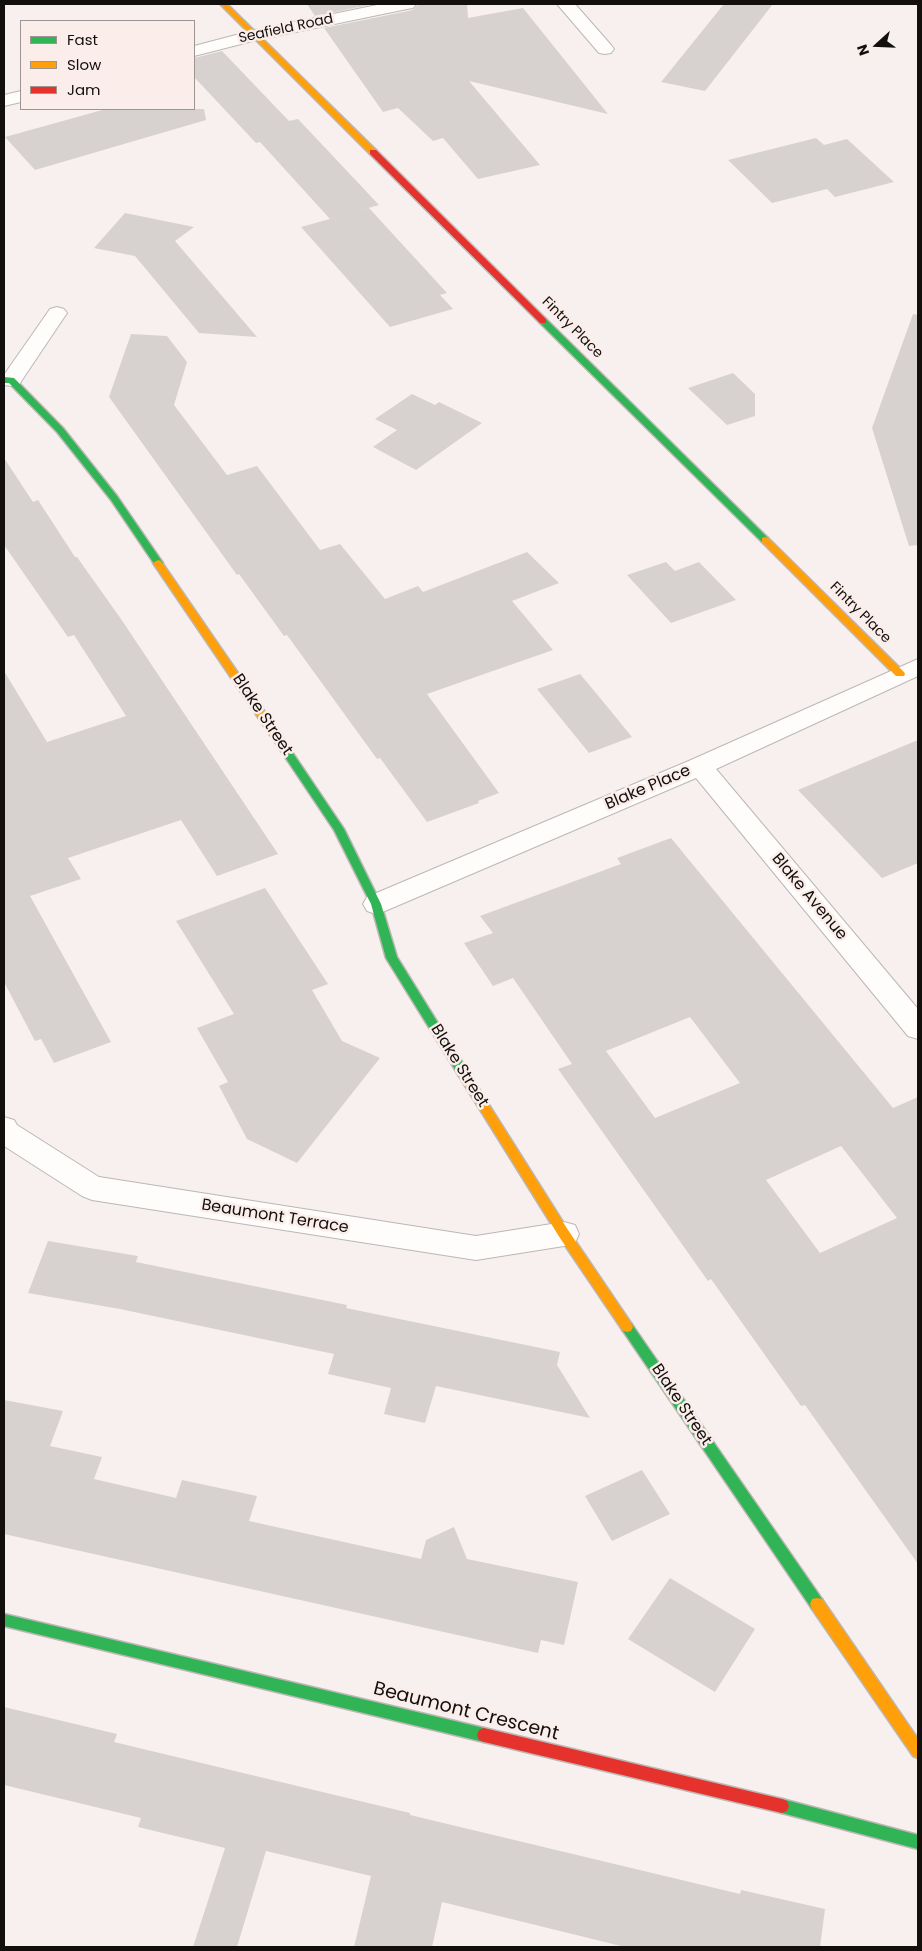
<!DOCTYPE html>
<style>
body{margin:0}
#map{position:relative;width:922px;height:1951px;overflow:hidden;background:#f7f0ee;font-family:Poppins,sans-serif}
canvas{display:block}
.frame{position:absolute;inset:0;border:5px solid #130f0d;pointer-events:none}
.legend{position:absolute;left:20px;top:20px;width:175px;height:90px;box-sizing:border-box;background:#fbeeea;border:1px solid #9e9592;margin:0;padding:6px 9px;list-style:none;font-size:15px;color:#130f0d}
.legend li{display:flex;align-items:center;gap:10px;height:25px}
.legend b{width:25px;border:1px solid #9e9592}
.north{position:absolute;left:852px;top:20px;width:50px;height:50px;-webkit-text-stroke:4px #fbeeea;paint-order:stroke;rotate:250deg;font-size:14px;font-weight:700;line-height:20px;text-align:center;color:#130f0d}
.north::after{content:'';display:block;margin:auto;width:18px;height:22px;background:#130f0d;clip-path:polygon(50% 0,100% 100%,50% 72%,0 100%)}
</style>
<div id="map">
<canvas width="922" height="1951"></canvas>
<div class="frame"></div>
<ul class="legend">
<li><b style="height:6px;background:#30b455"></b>Fast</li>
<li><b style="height:6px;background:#ff9f0a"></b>Slow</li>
<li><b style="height:6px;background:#e5322d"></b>Jam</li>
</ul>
<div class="north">N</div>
</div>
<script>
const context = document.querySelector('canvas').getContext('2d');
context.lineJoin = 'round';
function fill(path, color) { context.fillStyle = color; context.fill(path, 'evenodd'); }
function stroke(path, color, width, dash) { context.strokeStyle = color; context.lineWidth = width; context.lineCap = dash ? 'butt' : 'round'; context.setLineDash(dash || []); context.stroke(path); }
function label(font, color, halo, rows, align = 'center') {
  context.font = font + ' Poppins,sans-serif'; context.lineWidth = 5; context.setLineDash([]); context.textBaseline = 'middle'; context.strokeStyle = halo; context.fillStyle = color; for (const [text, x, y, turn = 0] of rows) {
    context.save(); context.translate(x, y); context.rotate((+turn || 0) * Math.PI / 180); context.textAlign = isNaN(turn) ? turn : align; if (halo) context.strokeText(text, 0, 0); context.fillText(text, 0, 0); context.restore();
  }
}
fill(new Path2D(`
 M307,4H374L315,16Z
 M418,4H467L468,18L523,8L608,114L469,81L540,165L478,179L443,138L433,141L398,108L383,112L324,28L413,10Z
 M724,4H773L705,91L661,82Z
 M222,51L289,121L298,119L379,205L330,219L260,142L256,143L194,77V58Z
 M106,109H204L206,120L35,170L5,137Z
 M816,138L824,145L847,139L894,182L835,197L827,189L772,203L728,160Z
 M369,208L447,293L440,295L453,309L390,327L301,227Z
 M125,213L194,227L175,241L257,337L199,333L135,256L94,248Z
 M913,314L918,315V545L909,546L872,428Z
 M131,334L167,336L187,362L174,405L227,475L257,466L320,550L340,544L385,599L418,586L423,592L527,552L559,583L512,601L553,650L427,694L499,793L478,801L479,803L427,822L380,758L377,759L287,635L284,636L239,574L237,575L109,397Z
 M733,373L755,394V416L727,425L688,388Z
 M412,394L435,405L439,402L482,423L416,470L373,447L397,430L375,419Z
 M4,458L33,502L38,500L75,557H77L121,619L278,854L217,876L181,820L68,858L81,879L30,896L111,1042L54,1063L41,1039L35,1041L4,982V671L47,742L126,716L74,635L68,637L4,545Z
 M666,562L675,571L699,562L736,600L671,623L627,575Z
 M580,674L596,693L632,737L589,753L537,689Z
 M918,740V863L882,878L798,790Z
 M671,838L893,1108L918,1097V1564L805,1405L801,1406L711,1279L708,1281L558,1069L572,1064L513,978L493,986L464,943L493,933L480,916L621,864L617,858ZM690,1017L740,1083L655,1118L606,1051ZM841,1146L897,1218L820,1253L766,1180Z
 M265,888L328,984L312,990L342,1041L380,1058L297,1163L247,1139L219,1086L228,1082L197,1028L234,1014L176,921Z
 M48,1241L138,1256L136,1262L347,1305L346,1308L560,1352L557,1365L590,1418L436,1386L425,1423L384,1414L391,1388L328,1374L334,1354L120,1309L28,1293Z
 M4,1400L63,1411L50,1446L102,1457L94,1479L176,1498L182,1480L257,1496L249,1521L421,1559L426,1540L454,1527L467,1559L578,1582L564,1645L541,1640L538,1653L4,1534Z
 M642,1470L670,1514L612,1541L585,1496Z
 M670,1578L755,1629L715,1692L628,1639Z
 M4,1707L117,1734L114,1742L410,1813V1815L740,1894L741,1890L825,1909L820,1947H625L442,1902L432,1947H354L371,1876L266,1851L237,1947H193L225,1848L138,1827L141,1818L4,1785Z`), '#d7d2d0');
const street = new Path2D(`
 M382,4H416L413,8L407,9L257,40L194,56V46L255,30Z
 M557,4H575L611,45L614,49L611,53L605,54L599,53Z
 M21,91V102L4,106V95Z
 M57,307L64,309L67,313L22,380L19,385L11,386L4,385V375L50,309Z
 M918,659V676L716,769L918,1009V1039L908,1036L696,778L385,911L376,914L367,911L363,904L367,897L691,760Z
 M4,1117L14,1120L17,1125L99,1177L476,1236L564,1222L575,1225L579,1234L575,1243L564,1246L476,1260L92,1200L82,1196L4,1146Z`);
const fast = new Path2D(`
 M543,318L546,319L768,538V542H762L540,323L539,321Z
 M4,377L14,378L63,428L117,496L163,563L161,565H155L111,500L57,432L9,383H4Z
 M274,730L278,731L344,829L381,904L397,957L467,1070L469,1073L467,1076H459L386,958L371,904L334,830L269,733Z
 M627,1322L631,1323L822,1599L824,1604L822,1609L817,1610L812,1609L623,1331L621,1327L623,1323Z
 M4,1614L484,1728L489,1730L491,1735L489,1740L484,1742L4,1626Z
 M782,1799L918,1835V1849L782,1813L777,1811L775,1806L777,1801Z`);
const slow = new Path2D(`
 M220,4H227L376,150V154H370Z
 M765,537L768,538L904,672L905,674L904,676H896L762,542V538Z
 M158,560L161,561L278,731L279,733L278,735H270L153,563Z
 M463,1069L467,1070L568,1230L631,1323L633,1327L631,1331L627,1332L623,1331L560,1238L459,1076L457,1073L459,1070Z
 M817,1598L822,1599L918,1739V1758L913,1756L812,1609L810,1604L812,1599Z`);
const jam = new Path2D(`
 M370,150H376L546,319V323H540L370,154Z
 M484,1728L782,1799L787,1801L789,1806L787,1811L782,1813L484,1742L479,1740L477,1735L479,1730Z`);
stroke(street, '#bcb7b5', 2);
stroke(fast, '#bcb7b5', 3);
stroke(slow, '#bcb7b5', 3);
stroke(jam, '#bcb7b5', 3);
fill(street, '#fefdfc');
fill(fast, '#30b455');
fill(slow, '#ff9f0a');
fill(jam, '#e5322d');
label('14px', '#130f0d', '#fbeeea', [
 ["Seafield Road",286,29,-12],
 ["Fintry Place",572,328,45],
 ["Fintry Place",860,613,45]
]);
label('16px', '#130f0d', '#fbeeea', [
 ["Blake Street",262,715,56],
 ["Blake Place",648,788,-23],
 ["Blake Avenue",809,897,50],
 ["Blake Street",459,1066,58],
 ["Beaumont Terrace",275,1217,9],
 ["Blake Street",681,1405,56]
]);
label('19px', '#130f0d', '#fbeeea', [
 ["Beaumont Crescent",466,1712,14]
]);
</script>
